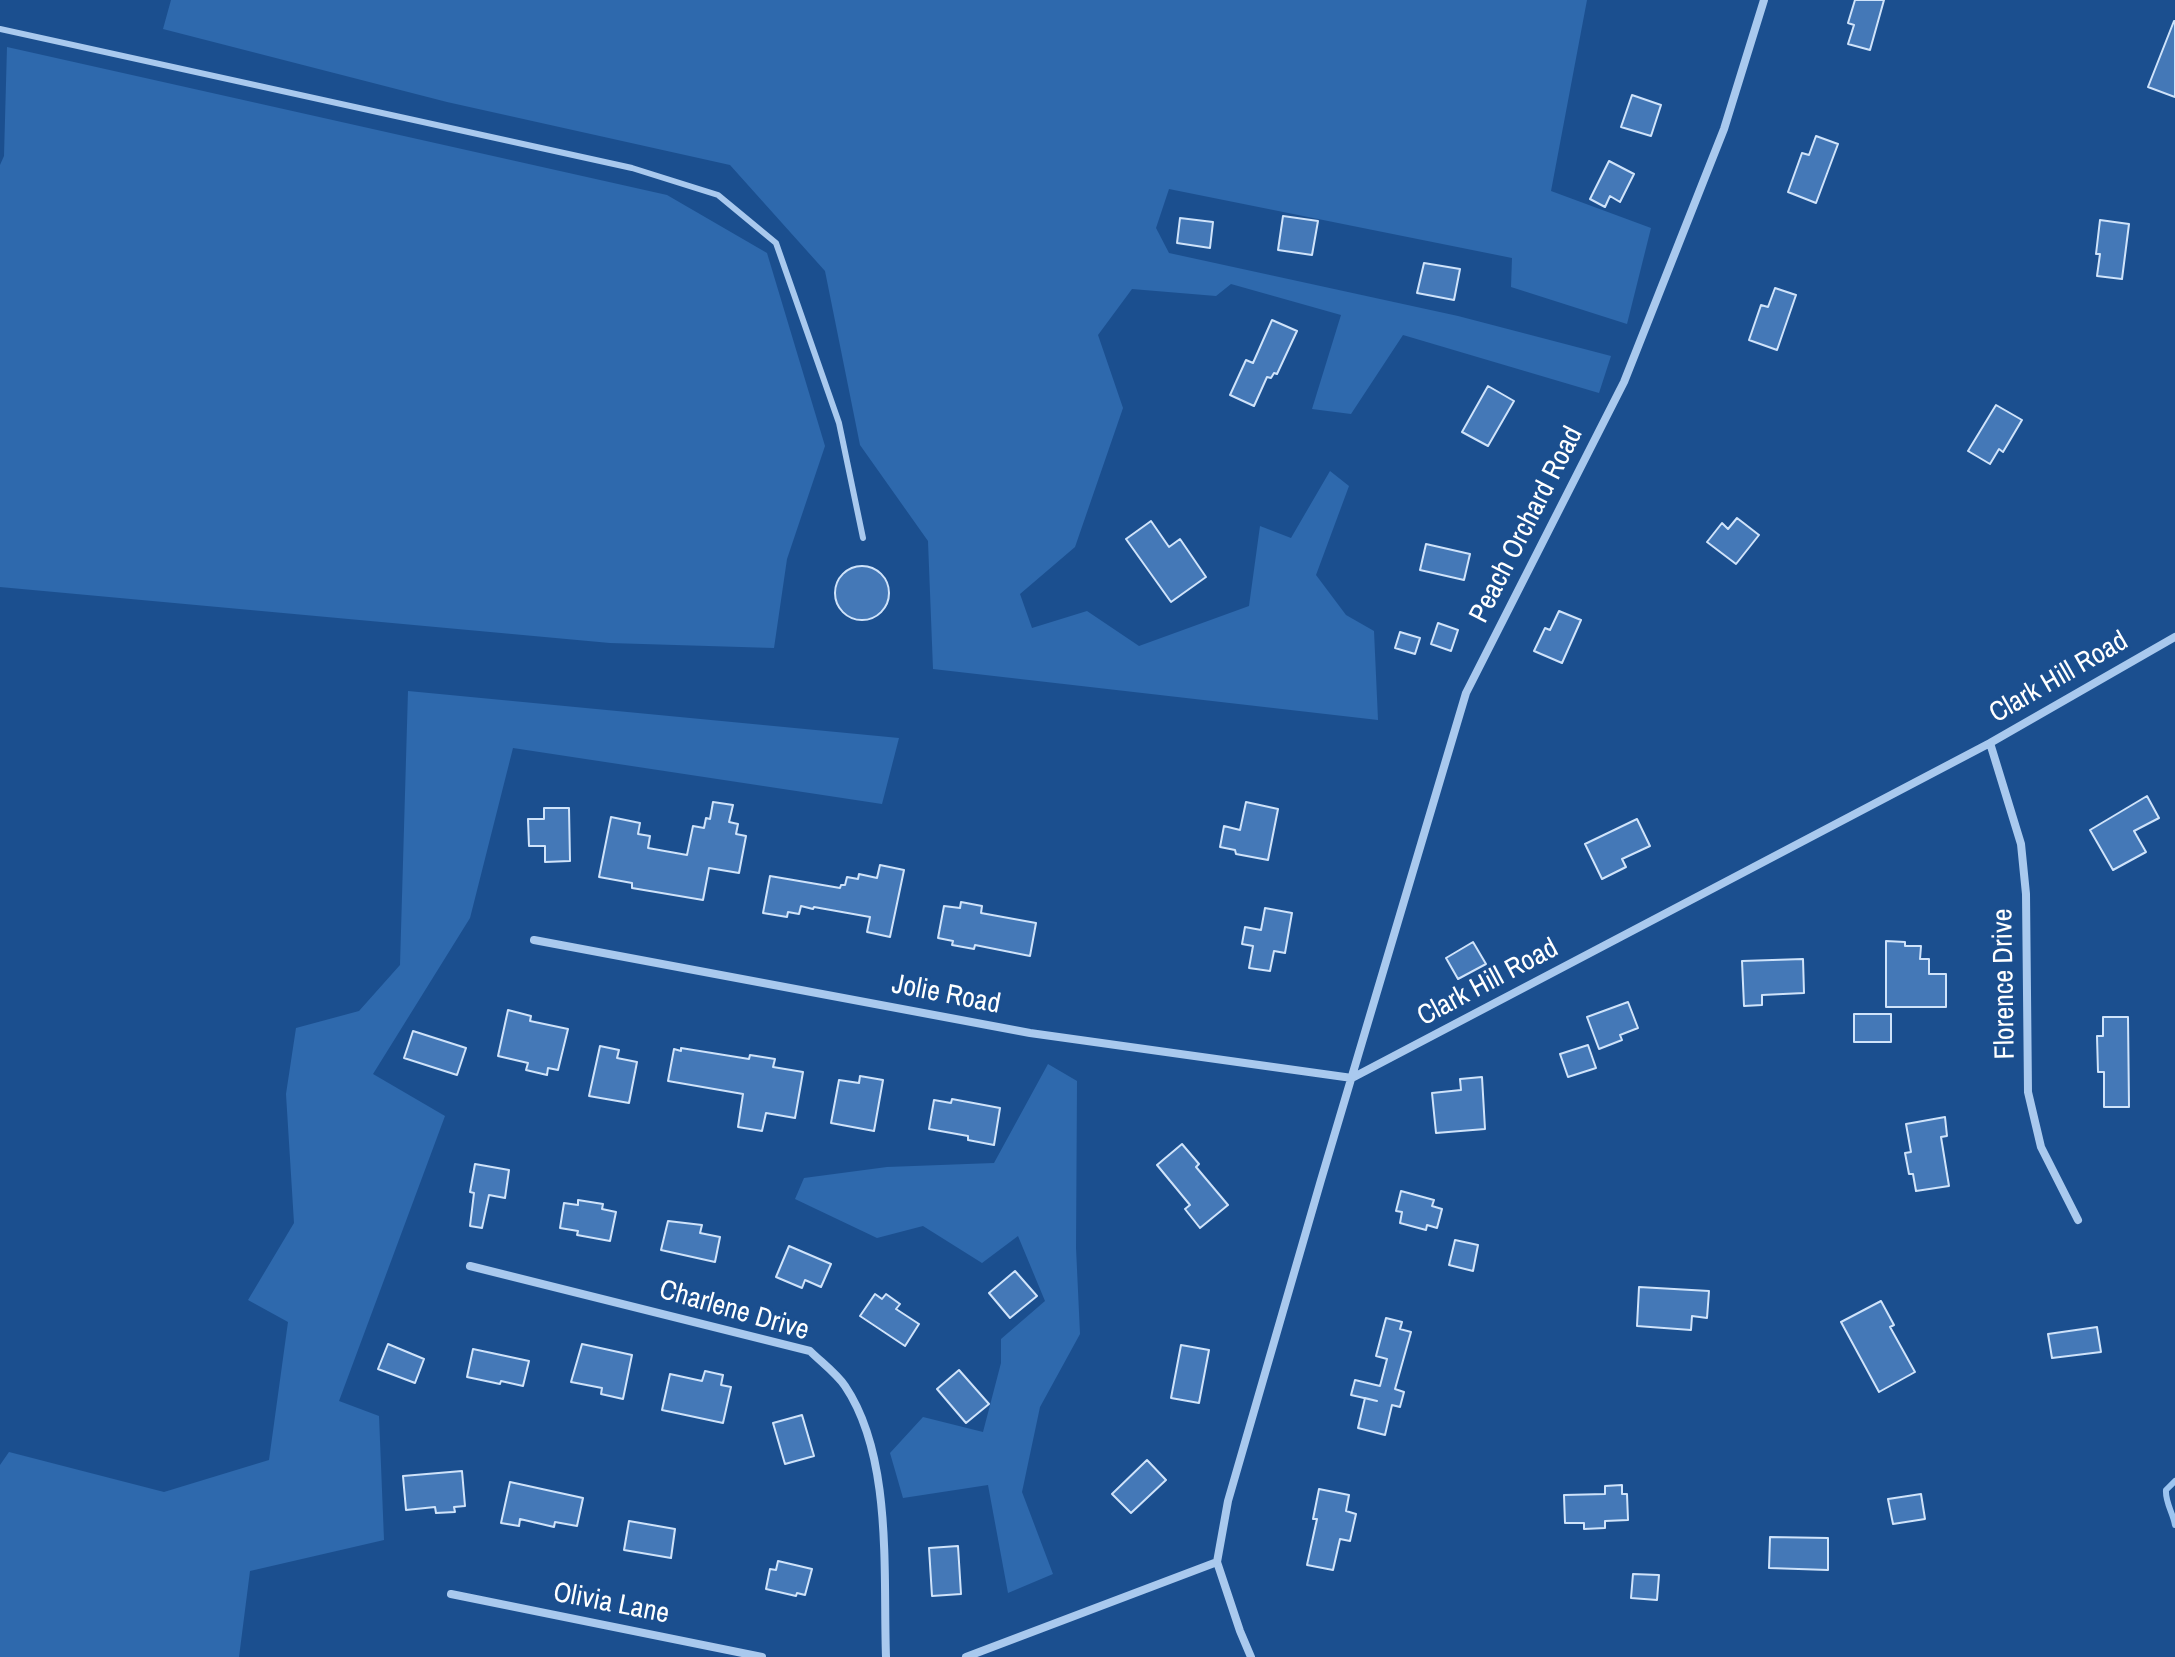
<!DOCTYPE html>
<style>
body{margin:0}
canvas{display:block;background:#1b4f8f}
</style>
<canvas width="2175" height="1657"></canvas>
<script>
const context = document.querySelector('canvas').getContext('2d');
context.lineJoin = 'round';
function fill(path, color) { context.fillStyle = color; context.fill(path, 'evenodd'); }
function stroke(path, color, width, dash) { context.strokeStyle = color; context.lineWidth = width; context.lineCap = dash ? 'butt' : 'round'; context.setLineDash(dash || []); context.stroke(path); }
function label(font, color, halo, rows, align = 'center') {
  context.font = font + ' "Archivo Narrow",sans-serif'; context.lineWidth = 6; context.setLineDash([]); context.textBaseline = 'middle'; context.strokeStyle = halo; context.fillStyle = color; for (const [text, x, y, turn = 0] of rows) {
    context.save(); context.translate(x, y); context.rotate((+turn || 0) * Math.PI / 180); context.textAlign = isNaN(turn) ? turn : align; if (halo) context.strokeText(text, 0, 0); context.fillText(text, 0, 0); context.restore();
  }
}
fill(new Path2D(`
 M171,0H1587L1551,191L1651,228L1627,324L1511,287L1512,258L1169,189L1156,228L1169,253L1458,316L1611,356L1599,393L1403,335L1351,414L1312,409L1341,315L1231,284L1216,296L1132,289L1098,335L1123,408L1075,547L1020,594L1032,628L1087,611L1139,646L1249,606L1260,526L1291,538L1330,471L1349,486L1316,575L1346,615L1374,631L1378,720L933,669L928,541L860,445L825,271L730,165L447,102L163,29Z
 M7,47L667,195L767,253L825,446L787,559L774,648L610,643L0,587V165L4,156Z
 M408,691L899,738L882,804L513,748L470,918L373,1074L445,1116L339,1401L379,1416L384,1540L250,1571L239,1657H0V1465L9,1452L164,1492L269,1460L288,1322L248,1300L294,1223L286,1094L296,1028L359,1011L400,965Z
 M1048,1064L1077,1081L1076,1248L1080,1334L1040,1407L1022,1492L1053,1574L1008,1593L988,1485L903,1498L890,1453L923,1417L983,1432L1001,1363V1339L1045,1301L1018,1236L982,1263L923,1226L877,1238L795,1199L804,1178L887,1167L994,1163Z`), '#2e69ad');
stroke(new Path2D(`
 M2175,1481L2166,1490C2165,1502 2173,1513 2175,1525`), '#9cc4f0', 6);
const building = new Path2D(`
 M1855,0H1884L1870,50L1848,44L1854,25L1848,23Z
 M2174,21H2175V97L2148,87Z
 M1632,95L1661,105L1651,136L1621,127Z
 M1816,136L1838,144L1816,203L1788,192L1802,153L1809,155Z
 M1609,161L1634,174L1620,202L1610,196L1605,207L1590,199Z
 M1283,216L1318,221L1312,255L1278,250Z
 M1180,218L1213,222L1210,248L1177,243Z
 M2100,220L2129,224L2122,279L2097,276L2100,254H2096Z
 M1424,263L1460,269L1454,300L1417,293Z
 M1775,288L1796,295L1777,350L1749,340L1761,305L1768,307Z
 M1272,320L1297,331L1277,374L1274,373L1271,378L1267,377L1254,406L1230,395L1246,360L1253,363Z
 M1488,386L1514,401L1488,446L1462,432Z
 M1996,405L2022,420L2003,452L1999,449L1990,464L1968,451Z
 M1737,518L1759,535L1736,564L1707,542L1722,523L1728,529Z
 M1151,521L1169,547L1180,539L1206,577L1171,602L1126,539Z
 M1426,544L1470,554L1464,580L1420,570Z
 M835 593a27 27 0 1 1 54 0a27 27 0 1 1-54 0Z
 M1559,611L1581,620L1562,663L1534,651L1545,628L1550,630Z
 M1438,623L1458,630L1451,651L1431,644Z
 M1400,632L1420,638L1415,654L1395,648Z
 M2147,796L2159,818L2134,831L2146,852L2113,870L2090,830Z
 M713,802L733,805L729,822L738,824L736,834L746,836L739,873L709,868L703,900L632,888V883L599,877L611,817L640,823L638,834L650,836L648,848L687,855L693,826L704,828L706,818L710,819Z
 M1246,802L1278,809L1268,860L1236,854L1235,850L1220,847L1224,826L1240,830Z
 M544,808H569L570,861L545,862V846H529L528,819H544Z
 M1637,819L1650,846L1622,859L1626,867L1602,879L1585,844Z
 M880,865L904,870L890,937L867,932L870,917L814,907L813,909L801,906L799,914L788,912L787,917L763,913L770,876L840,888L841,885H845L847,877L858,879L859,874L877,878Z
 M961,902L982,906L981,913L1036,923L1030,956L975,945L974,949L952,945L953,941L938,938L944,906L960,908Z
 M1265,908L1292,913L1285,953L1274,951L1270,971L1249,968L1253,946L1242,944L1245,927L1261,930Z
 M1886,941L1905,942V946H1921L1920,959H1929V974H1946V1007H1886Z
 M1473,942L1486,964L1458,979L1446,958Z
 M1803,959L1804,993L1762,995V1005L1744,1006L1742,961Z
 M1628,1002L1638,1028L1620,1035L1622,1040L1599,1049L1587,1017Z
 M508,1010L531,1016L530,1021L568,1029L558,1070L548,1068L547,1075L526,1070L528,1063L498,1056Z
 M1854,1014H1891V1042H1854Z
 M2103,1017H2128L2129,1107H2104V1072H2098L2097,1036H2103Z
 M413,1031L466,1048L457,1075L404,1058Z
 M1588,1045L1596,1068L1568,1077L1560,1054Z
 M600,1046L619,1050L617,1058L637,1062L629,1103L589,1096Z
 M681,1048L749,1059L750,1055L775,1059L773,1067L803,1072L795,1118L766,1113L762,1131L738,1127L743,1094L668,1081L674,1049L681,1051Z
 M860,1076L883,1080L874,1131L831,1123L839,1080L859,1083Z
 M1482,1077L1485,1129L1436,1133L1432,1093L1461,1090L1460,1079Z
 M952,1099L1000,1108L994,1145L968,1140V1136L929,1129L934,1100L951,1103Z
 M1945,1117L1947,1136L1941,1137L1949,1186L1916,1191L1913,1174H1909L1905,1153L1911,1152L1906,1124Z
 M1182,1144L1199,1164L1196,1167L1228,1205L1200,1228L1185,1209L1190,1205L1157,1165Z
 M475,1164L509,1170L505,1198L489,1195L482,1228L470,1226L474,1193L470,1192Z
 M1401,1191L1434,1200L1432,1206L1442,1209L1437,1228L1427,1225L1426,1230L1400,1223L1402,1212L1396,1211Z
 M578,1200L603,1204L602,1209L616,1212L610,1241L577,1235L578,1231L560,1228L564,1203L578,1205Z
 M668,1221L702,1225L700,1233L720,1237L715,1262L661,1250Z
 M1455,1240L1478,1245L1473,1271L1449,1265Z
 M789,1246L831,1264L821,1287L805,1280L802,1288L776,1277Z
 M1015,1271L1037,1296L1010,1318L989,1293Z
 M1639,1287L1709,1291L1707,1318L1692,1316L1691,1330L1637,1326Z
 M875,1294L882,1299L886,1294L900,1304L896,1309L919,1324L905,1346L860,1316Z
 M1881,1301L1894,1325L1890,1327L1915,1372L1879,1392L1841,1322Z
 M1386,1318L1402,1322L1400,1329L1411,1332L1395,1389L1404,1392L1400,1407L1392,1405L1385,1435L1358,1428L1365,1398L1377,1401L1351,1395L1355,1380L1380,1386L1387,1359L1376,1356Z
 M2097,1327L2101,1352L2052,1358L2048,1334Z
 M388,1344L424,1359L415,1383L378,1369Z
 M582,1344L632,1355L623,1399L601,1394L602,1388L571,1382Z
 M1181,1345L1209,1350L1199,1403L1171,1398Z
 M473,1349L529,1361L523,1386L501,1381L500,1384L467,1377Z
 M959,1370L989,1404L966,1423L937,1389Z
 M705,1371L723,1375L721,1385L731,1387L723,1423L662,1410L670,1374L702,1381Z
 M802,1415L814,1456L785,1464L773,1423Z
 M1147,1460L1166,1480L1131,1513L1112,1494Z
 M462,1471L465,1506L454,1507L455,1512L436,1513L435,1507L406,1510L403,1476Z
 M510,1482L583,1498L577,1526L555,1522L554,1527L520,1519L519,1526L501,1523Z
 M1622,1485V1494H1627L1628,1520L1605,1521V1528L1584,1529V1523H1565L1564,1495L1605,1494V1486Z
 M1319,1489L1349,1495L1346,1511L1356,1514L1350,1541L1340,1539L1333,1570L1307,1565L1317,1519H1313Z
 M1921,1494L1925,1519L1893,1524L1888,1499Z
 M629,1521L675,1529L671,1558L624,1550Z
 M1770,1537L1828,1538V1570L1769,1568Z
 M958,1546L961,1594L932,1596L929,1548Z
 M778,1561L812,1569L805,1595L797,1593L796,1596L766,1589L770,1569L776,1570Z
 M1633,1574L1659,1575L1657,1600L1631,1598Z`);
fill(building, '#4478b7');
stroke(building, '#cfe3fa', 2);
stroke(new Path2D(`
 M0,29L632,168L718,195L776,243L839,423L863,538`), '#a9c9ee', 6);
stroke(new Path2D(`
 M1990,743L2021,844L2026,894L2028,1092L2041,1147L2078,1220
 M534,940L1030,1033L1352,1078
 M1352,1078L1990,743L2175,637
 M470,1266L810,1351C821,1362 836,1373 845,1386C893,1457 883,1574 886,1657
 M451,1594L762,1657
 M966,1657L1217,1562
 M1251,1657L1240,1631L1217,1562L1228,1501L1321,1180L1466,693L1624,382L1724,129L1764,0`), '#a9c9ee', 8);
label('28px', '#fff', '#1b4f8f', [
 ["Peach Orchard Road",1527,525,-63],
 ["Clark Hill Road",2059,678,-30],
 ["Clark Hill Road",1488,983,-28],
 ["Florence Drive",2005,984,-91],
 ["Jolie Road",946,995,11],
 ["Charlene Drive",734,1311,16],
 ["Olivia Lane",611,1604,11]
]);
</script>
